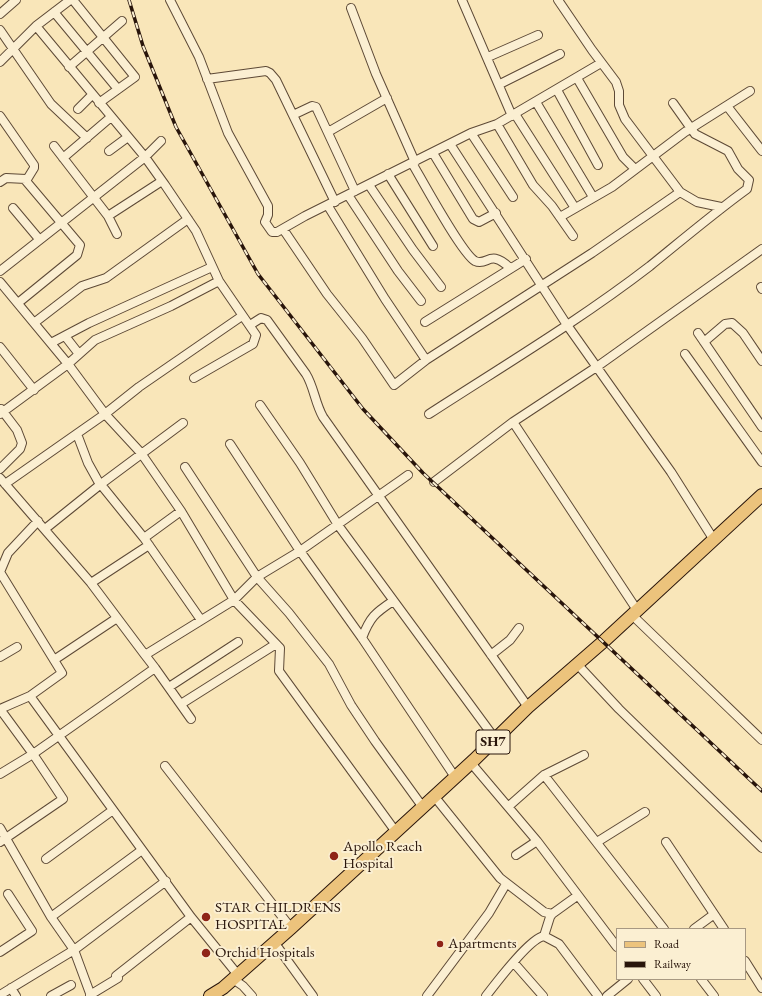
<!DOCTYPE html>
<style>
body{margin:0}
#map{position:relative;width:762px;height:996px;overflow:hidden;background:#f9e6b9;font-family:"EB Garamond",serif}
canvas{display:block}
.legend{position:absolute;left:616px;top:928px;width:130px;height:52px;box-sizing:border-box;background:#fbefd2;border:1px solid #a79882;margin:0;padding:5px 7px;list-style:none;font-size:12px;color:#29150b}
.legend li{display:flex;align-items:center;gap:8px;height:20px}
.legend b{width:20px;border:1px solid #a79882}
</style>
<div id="map">
<canvas width="762" height="996"></canvas>
<ul class="legend">
<li><b style="height:5px;background:#ecc37c"></b>Road</li>
<li><b style="height:5px;background:#29150b"></b>Railway</li>
</ul>
</div>
<script>
const context = document.querySelector('canvas').getContext('2d');
context.lineJoin = 'round';
function stroke(path, color, width, dash) { context.strokeStyle = color; context.lineWidth = width; context.lineCap = dash ? 'butt' : 'round'; context.setLineDash(dash || []); context.stroke(path); }
function label(font, color, halo, rows, align = 'center') {
  context.font = font + ' "EB Garamond",serif'; context.lineWidth = 4; context.setLineDash([]); context.textBaseline = 'middle'; context.strokeStyle = halo; context.fillStyle = color; for (const [text, x, y, turn = 0] of rows) {
    context.save(); context.translate(x, y); context.rotate((+turn || 0) * Math.PI / 180); context.textAlign = isNaN(turn) ? turn : align; if (halo) context.strokeText(text, 0, 0); context.fillText(text, 0, 0); context.restore();
  }
}
const street = new Path2D(`
 M73,0L135,77L99,103
 M170,0L199,57L228,133L268,206V215L265,222L272,232H277L305,216L471,133L497,124L601,63
 M462,0L512,116
 M558,0L592,50L616,82L619,91V105L625,119L680,192L697,202L721,207
 M351,8L376,74L415,162
 M54,12L117,88
 M0,14L16,0
 M36,26L145,157L165,185L196,231L219,281L256,335L253,344L194,378
 M0,30L51,104L87,138
 M488,57L538,35
 M0,62L36,26L70,0
 M69,67L122,21
 M577,78L623,157L635,169
 M207,79L266,71L270,73L276,80L335,202
 M500,84L560,54
 M557,90L598,165
 M536,102L593,197
 M727,106L762,151
 M78,109L92,95
 M515,114L575,208
 M293,115L312,106L316,107L355,191
 M0,116L34,165V168L26,181L80,245L77,255L18,303
 M497,124L533,185L552,206L573,236
 M328,132L387,98
 M471,133L513,197
 M450,144L567,325L671,472L714,540
 M54,146L108,216L117,234
 M109,151L128,137
 M433,153L473,219L479,222L496,213
 M63,158L111,117
 M412,163C422,180 462,254 475,261C488,267 489,248 510,268
 M388,174L433,246
 M0,182L6,178L26,179
 M369,185L413,250L441,287
 M348,195L398,271L421,301
 M328,206L385,299L426,360
 M13,208L39,239
 M108,216L162,181
 M560,217L612,187L685,132L750,91
 M283,229L327,294L362,338L394,385L426,360L592,253L680,192
 M0,271L145,157L161,141
 M0,282L68,364L105,414L141,453L181,511L234,600L280,648L279,671L396,832
 M761,287L762,289
 M425,322L526,259
 M34,323L82,286L106,278L188,219
 M250,325L261,318L267,320L306,374C314,387 315,403 323,417L528,707
 M698,333L762,427
 M65,336L79,354
 M704,342L725,324L732,323L743,333L762,361
 M51,343L89,323L212,267
 M0,347L34,390
 M685,354L762,462
 M260,405L300,463L338,525L496,740
 M0,414L68,364L95,340L171,306L219,281
 M429,414C503,366 580,320 650,266C682,240 714,213 747,189L749,180L738,169L728,151L695,134L673,103
 M513,422L637,610
 M77,434L88,463L98,481L144,538L201,620
 M230,444L300,551L362,638L455,777
 M185,467L257,577L289,613L329,664L351,705L375,741L422,806
 M0,469L20,449L22,443L17,430L1,409
 M0,478L91,583L145,655
 M434,482L513,422L598,366L762,249
 M5,484L105,414L139,387L242,316
 M45,529L101,484L183,423
 M144,538L181,511
 M0,572L62,673L30,696L0,709
 M0,572L8,553L38,521
 M91,583L149,545
 M632,615L762,740
 M362,638C370,617 375,613 393,601
 M491,655L510,640L519,628
 M0,657L17,647
 M54,660L117,618
 M577,664L619,709L762,848
 M155,668L191,719
 M169,687L238,642
 M30,696L191,917L238,975
 M181,704L276,644
 M0,709L33,754L155,668L145,655L234,600L257,577L300,551L408,475
 M471,763L537,841L617,947
 M165,766L291,928
 M0,774L33,754L63,799L0,842
 M544,775L664,929
 M434,796L500,878L544,912L552,914L577,896
 M509,806L544,775L584,755
 M0,828L51,917L74,950L91,996
 M597,842L645,812
 M666,842L724,929
 M516,855L537,841
 M46,859L113,810
 M51,917L142,850
 M694,929L713,915
 M544,936L550,917L552,914
 M274,942L313,996
 M0,952L32,931L8,894
 M745,961L762,988
 M514,963L543,996
 M116,976L191,917
 M233,979L243,986L252,996
 M643,979L656,996
 M701,979L714,996
 M11,988L16,996
 M0,995L74,950L166,881
 M90,995L118,978
 M51,996L71,985
 M427,996L489,913L506,884
 M486,996C496,983 530,938 544,936L559,944L598,996
 M607,996L628,979`);
const primary = new Path2D(`
 M210,996L223,988L291,928L474,760L528,707L604,641L762,495`);
stroke(street, '#5d4936', 10);
stroke(primary, '#29150b', 14);
stroke(street, '#fbefd2', 8);
stroke(primary, '#ecc37c', 12);
const rail = new Path2D(`
 M129,0L143,46L176,127L258,274L363,409L423,473L762,791`);
stroke(rail, '#29150b', 3.5);
stroke(rail, '#fbefd2', 2, [6]);
for (const [x, y, r, color] of [
 [334,856,5,"#8f2418"],
 [206,917,5,"#8f2418"],
 [440,944,4,"#8f2418"],
 [206,953,5,"#8f2418"]
]) { const dot = new Path2D(); dot.arc(x, y, r, 0, 2 * Math.PI); context.fillStyle = color; context.fill(dot); stroke(dot, '#fbefd2', 1.5); }
for (const [x, y, w] of [
 [493,742,34]
]) { const box = new Path2D(); box.roundRect(x - w / 2, y - 12, w, 24, 3); context.fillStyle = '#fbefd2'; context.fill(box); stroke(box, '#29150b', 1); }
label('bold 14px', '#29150b', null, [
 ["SH7",493,742]
]);
label('15px', '#29150b', '#fbefd2', [
 ["Apollo Reach",343,847],
 ["Hospital",343,864],
 ["STAR CHILDRENS",215,908],
 ["HOSPITAL",215,925],
 ["Apartments",448,944],
 ["Orchid Hospitals",215,953]
], 'left');
</script>
